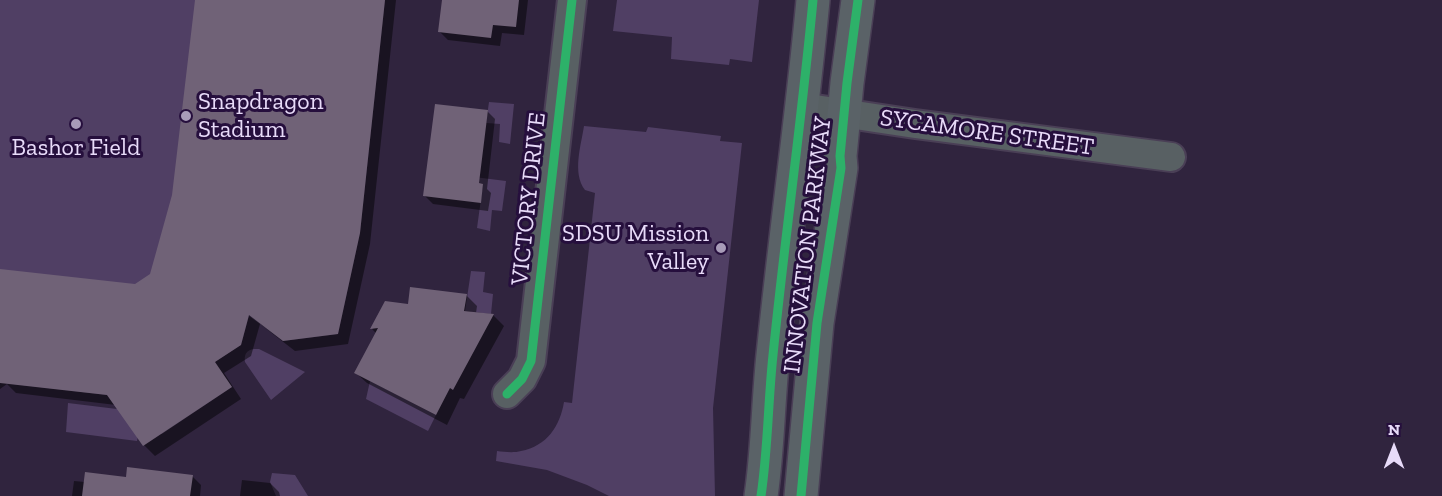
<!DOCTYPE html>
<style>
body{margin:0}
#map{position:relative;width:1442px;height:496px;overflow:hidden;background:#30243e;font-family:"Zilla Slab",serif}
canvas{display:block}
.north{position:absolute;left:1364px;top:418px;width:60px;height:60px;-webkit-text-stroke:4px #260f3d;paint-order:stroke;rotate:0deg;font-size:16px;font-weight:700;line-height:24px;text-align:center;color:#e8dbf9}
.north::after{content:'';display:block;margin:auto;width:21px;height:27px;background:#e8dbf9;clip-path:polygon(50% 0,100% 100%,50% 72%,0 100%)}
</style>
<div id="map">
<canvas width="1442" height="496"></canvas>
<div class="north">N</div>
</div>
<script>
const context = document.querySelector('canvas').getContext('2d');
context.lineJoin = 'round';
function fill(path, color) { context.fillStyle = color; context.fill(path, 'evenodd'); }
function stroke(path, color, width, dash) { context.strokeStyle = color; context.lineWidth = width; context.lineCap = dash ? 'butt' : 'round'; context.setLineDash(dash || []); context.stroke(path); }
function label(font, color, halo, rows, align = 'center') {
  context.font = font + ' "Zilla Slab",serif'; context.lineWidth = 6; context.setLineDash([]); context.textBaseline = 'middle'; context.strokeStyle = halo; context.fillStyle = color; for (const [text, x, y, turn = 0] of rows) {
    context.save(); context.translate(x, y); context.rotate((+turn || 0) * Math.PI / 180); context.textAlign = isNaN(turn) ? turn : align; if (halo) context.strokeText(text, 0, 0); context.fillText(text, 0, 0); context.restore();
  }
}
fill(new Path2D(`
 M0,0H385L360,233L338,334L283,341L249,316L241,345L194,375H223L232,387L162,434L139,431L137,441L66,432L68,403L117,409L107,395L4,383L0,379Z
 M617,0H759L752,62L730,59L729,65L671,59L672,37L613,31Z
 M489,102L514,104L510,144L499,142L500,124L486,123Z
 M584,126L646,132L648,127L721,136L720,141L742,143L713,408L715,496H609L587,485L547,470L496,461L497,451C505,452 514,453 521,451C547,446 560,426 564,402L572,403L595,193L585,190C572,173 581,146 584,126Z
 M474,177L506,181L502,211L492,210L490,231L477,228L483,184L473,183Z
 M471,271L485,272L483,292L493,294L491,314L465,311Z
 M254,349H259L305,372L271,400L245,362C244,355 246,350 254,349Z
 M370,381L436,415L428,431L366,399Z
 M272,473L295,475L308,496H276L270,482Z`), '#503f64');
fill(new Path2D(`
 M196,0H396L370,244L348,344L295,351L260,324L251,356L224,373L241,399L155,456L144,445L116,405L16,393L7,384L0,389V271L136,286L151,275L174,196Z
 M443,0H528L524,35L502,33L500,46L448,40L439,31Z
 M487,111L495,119L487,189L491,193L488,211L433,204L425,196Z
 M466,295L477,306L476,313L493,315L504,326L464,399L460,398L447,425L367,383L356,373L377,334L372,329L409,305Z
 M192,476L201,485L200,496H201H72L74,481L85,482L127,478Z
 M242,480L270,483L279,492L280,496H240Z`), '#0007');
fill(new Path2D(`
 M195,0H385L360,233L338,334L283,341L249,315L241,345L215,362L232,387L143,446L107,395L0,383V269L135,284L150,274L172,195Z
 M442,0H519L516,27L493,25L491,38L438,32Z
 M435,104L488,110L479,183L483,184L481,203L423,196Z
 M410,287L467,294L464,311L494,314L453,390L450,388L436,415L354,373L378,328L370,329L385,301L408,304Z
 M127,467L193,475L190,496H82L85,472L126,477Z`), '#706277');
const street = new Path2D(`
 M802,107L915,124L1171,157
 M507,394L522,379L531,361L572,0`);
const secondary = new Path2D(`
 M761,496C768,449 768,402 773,355C785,236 802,118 813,0
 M801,496L817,323L841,168L840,156L847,83L858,0`);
stroke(street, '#4a3f56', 32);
stroke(secondary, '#4a3f56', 36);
stroke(street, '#586063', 28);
stroke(secondary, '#5a6267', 33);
stroke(new Path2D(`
 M507,394L522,379L531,361L572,0
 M761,496C768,449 768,402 773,355C785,236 802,118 813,0
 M801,496L817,323L841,168L840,156L847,83L858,0`), '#2db169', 9);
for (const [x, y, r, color] of [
 [186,116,6,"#a89bb8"],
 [76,124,6,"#a89bb8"],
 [721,248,6,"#a89bb8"]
]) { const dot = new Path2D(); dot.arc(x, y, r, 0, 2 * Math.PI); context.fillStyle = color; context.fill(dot); stroke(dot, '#260f3d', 2); }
label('24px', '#e8dbf9', '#260f3d', [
 ["Snapdragon",198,102],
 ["Stadium",198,130],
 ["Bashor Field",76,148,"center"],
 ["SDSU Mission",709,234,"right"],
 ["Valley",709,262,"right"]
], 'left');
label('24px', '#e8dbf9', '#260f3d', [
 ["SYCAMORE STREET",987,133,8],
 ["VICTORY DRIVE",529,199,-84],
 ["INNOVATION PARKWAY",808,245,-83]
]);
</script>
